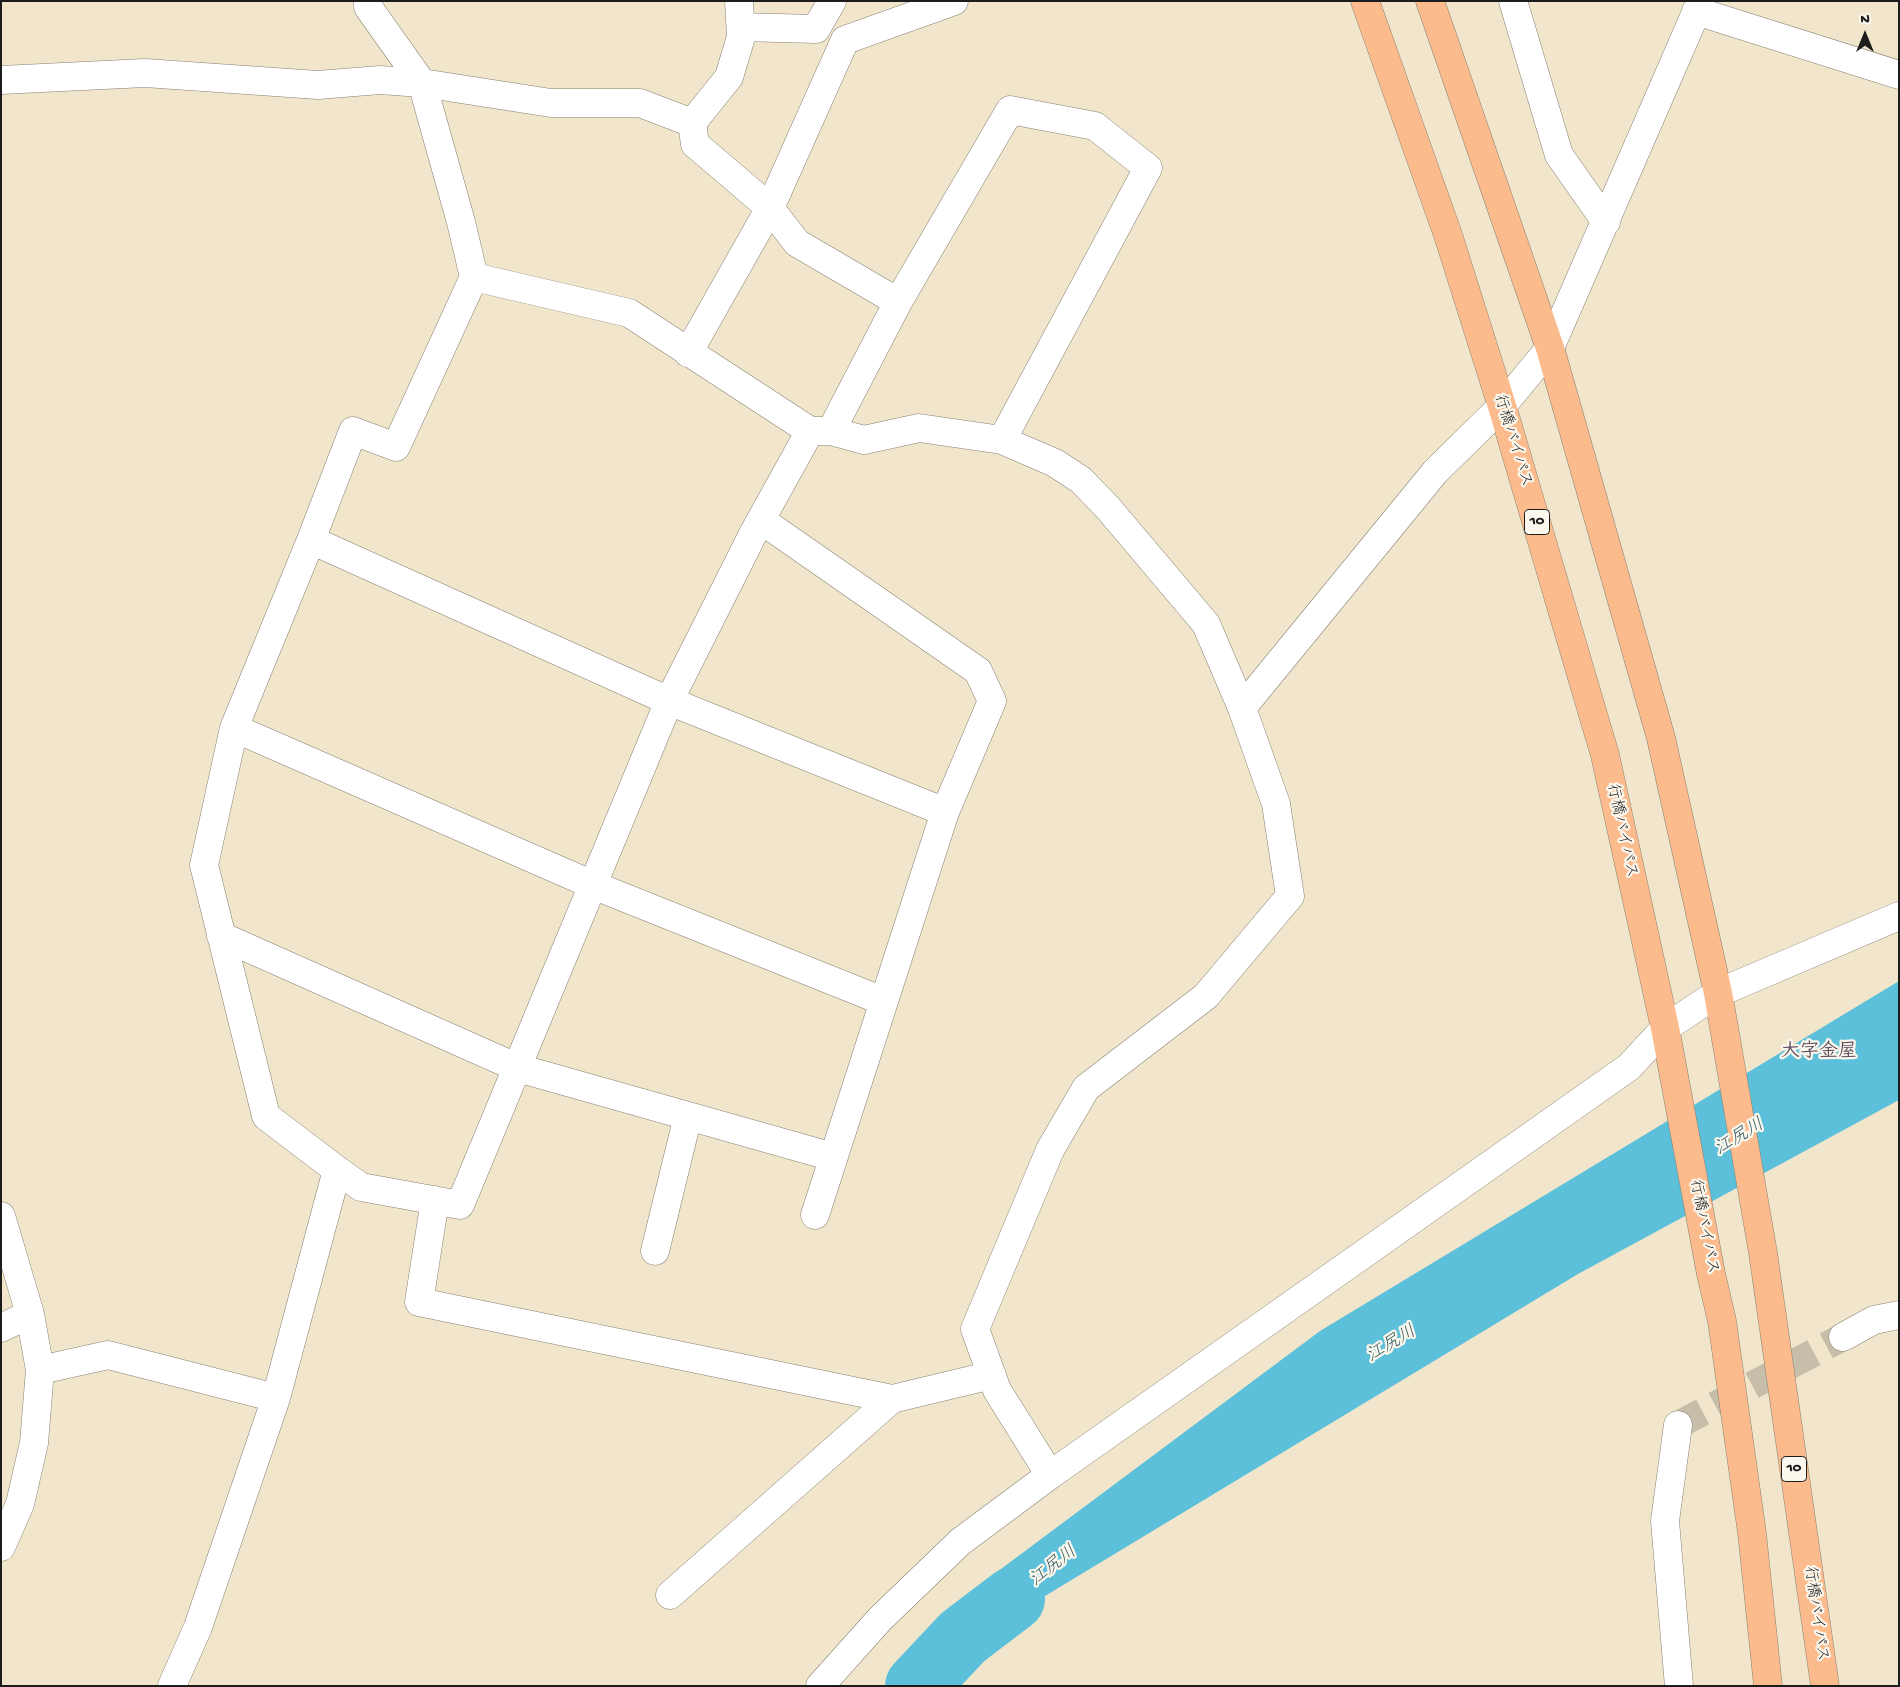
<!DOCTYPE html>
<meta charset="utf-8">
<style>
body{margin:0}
#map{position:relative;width:1900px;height:1687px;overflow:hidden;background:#f1e6cb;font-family:"Gochi Hand",sans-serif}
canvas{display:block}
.frame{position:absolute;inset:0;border:2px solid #1c1c1c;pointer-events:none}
.north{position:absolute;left:1840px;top:10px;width:50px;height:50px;-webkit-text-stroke:4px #fbf7ec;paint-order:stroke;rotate:0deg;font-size:14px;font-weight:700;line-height:20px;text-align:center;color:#1c1c1c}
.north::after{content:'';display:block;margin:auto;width:18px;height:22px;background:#1c1c1c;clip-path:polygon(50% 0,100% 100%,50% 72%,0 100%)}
</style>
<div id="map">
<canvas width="1900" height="1687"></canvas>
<div class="frame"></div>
<div class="north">N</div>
</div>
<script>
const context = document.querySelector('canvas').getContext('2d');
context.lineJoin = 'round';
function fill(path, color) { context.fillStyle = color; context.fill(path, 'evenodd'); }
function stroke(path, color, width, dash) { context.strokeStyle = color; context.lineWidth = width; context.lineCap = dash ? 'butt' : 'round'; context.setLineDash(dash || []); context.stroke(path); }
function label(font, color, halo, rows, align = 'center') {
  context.font = font + ' "Gochi Hand","Klee One",sans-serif'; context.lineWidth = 4.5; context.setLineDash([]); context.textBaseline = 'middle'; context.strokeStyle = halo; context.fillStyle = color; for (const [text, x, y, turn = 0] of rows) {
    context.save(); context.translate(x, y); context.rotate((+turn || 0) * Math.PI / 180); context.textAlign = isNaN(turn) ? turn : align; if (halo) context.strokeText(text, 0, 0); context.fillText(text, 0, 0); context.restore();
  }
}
fill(new Path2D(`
 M1899,981V1100L1578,1274L896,1686H888L954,1604L1320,1331Z`), '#5dc0db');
stroke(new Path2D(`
 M917,1686L963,1637L1013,1599`), '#5dc0db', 64);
stroke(new Path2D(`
 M1678,1425L1843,1337`), '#c6bea8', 28, [28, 14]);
const minor = new Path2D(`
 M368,1V7L422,83L461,222L474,277L396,447L353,431L311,540L234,728L204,865L266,1116L337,1170L361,1187L460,1205L669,701L753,534L810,431
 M1513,1L1559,155L1606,222
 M1696,11L1899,75
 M741,27L816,29L832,1
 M1,80L145,73L318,85L380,80L422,83L551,103H640L692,123L695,144L770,208L797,243L898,302
 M692,123L729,77L741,37L739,1
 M474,277L629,313L810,431H831L864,440L919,428L1002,440L1055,463L1081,480L1108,508L1206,624L1242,708L1276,804L1290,896L1206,996L1086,1088L1050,1150L975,1329L997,1390L1050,1475
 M688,353L770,208L845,40L954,1
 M831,431L898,302L1010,110L1095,126L1148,168L1002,440
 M761,520L978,671L992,701L945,812
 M311,540L669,701L945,812L815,1215
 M1242,708L1435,472L1502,406L1550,348L1701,1
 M234,728L593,885L883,1001
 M221,936L518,1068L833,1157
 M435,1200L419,1302L892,1399L992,1375
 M1,1216L30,1314L40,1370L34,1443L20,1504L1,1547
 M655,1251L688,1116
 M1,1328L30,1314
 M1843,1337L1874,1320L1899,1315
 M40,1370L108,1355L276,1398
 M1678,1425L1665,1521L1679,1686
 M670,1595L892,1399
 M172,1686L198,1627L276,1398L337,1170
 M820,1686L880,1619L960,1542L1050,1475L1629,1067L1665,1028L1718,993L1899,916`);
const trunk = new Path2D(`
 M1365,1L1448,235L1502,406L1605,755L1665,1028L1711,1274L1722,1321L1752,1533L1768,1686
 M1430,1L1550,348L1661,738L1718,993L1763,1253L1825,1686`);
stroke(minor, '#868174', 29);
stroke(trunk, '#868174', 29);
stroke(minor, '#fff', 28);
stroke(trunk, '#fbbb8d', 28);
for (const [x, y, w] of [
 [1537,522,25],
 [1794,1469,25]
]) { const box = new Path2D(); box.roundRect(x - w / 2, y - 12.5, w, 25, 4); context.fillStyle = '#fbf7ec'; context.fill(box); stroke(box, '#1c1c1c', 1); }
label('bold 15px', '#1c1c1c', null, [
 ["10",1537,522],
 ["10",1794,1469]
]);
label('16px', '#1c1c1c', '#fbf7ec', [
 ["行橋バイパス",1512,441,73],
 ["行橋バイパス",1621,831,78],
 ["行橋バイパス",1703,1227,79],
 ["行橋バイパス",1815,1614,82]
]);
label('italic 18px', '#365e68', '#fbf7ec', [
 ["江尻川",1740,1138,-31],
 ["江尻川",1392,1345,-31],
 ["江尻川",1054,1567,-38]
]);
label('bold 19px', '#5e4e61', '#fbf7ec', [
 ["大字金屋",1819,1053]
]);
</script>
